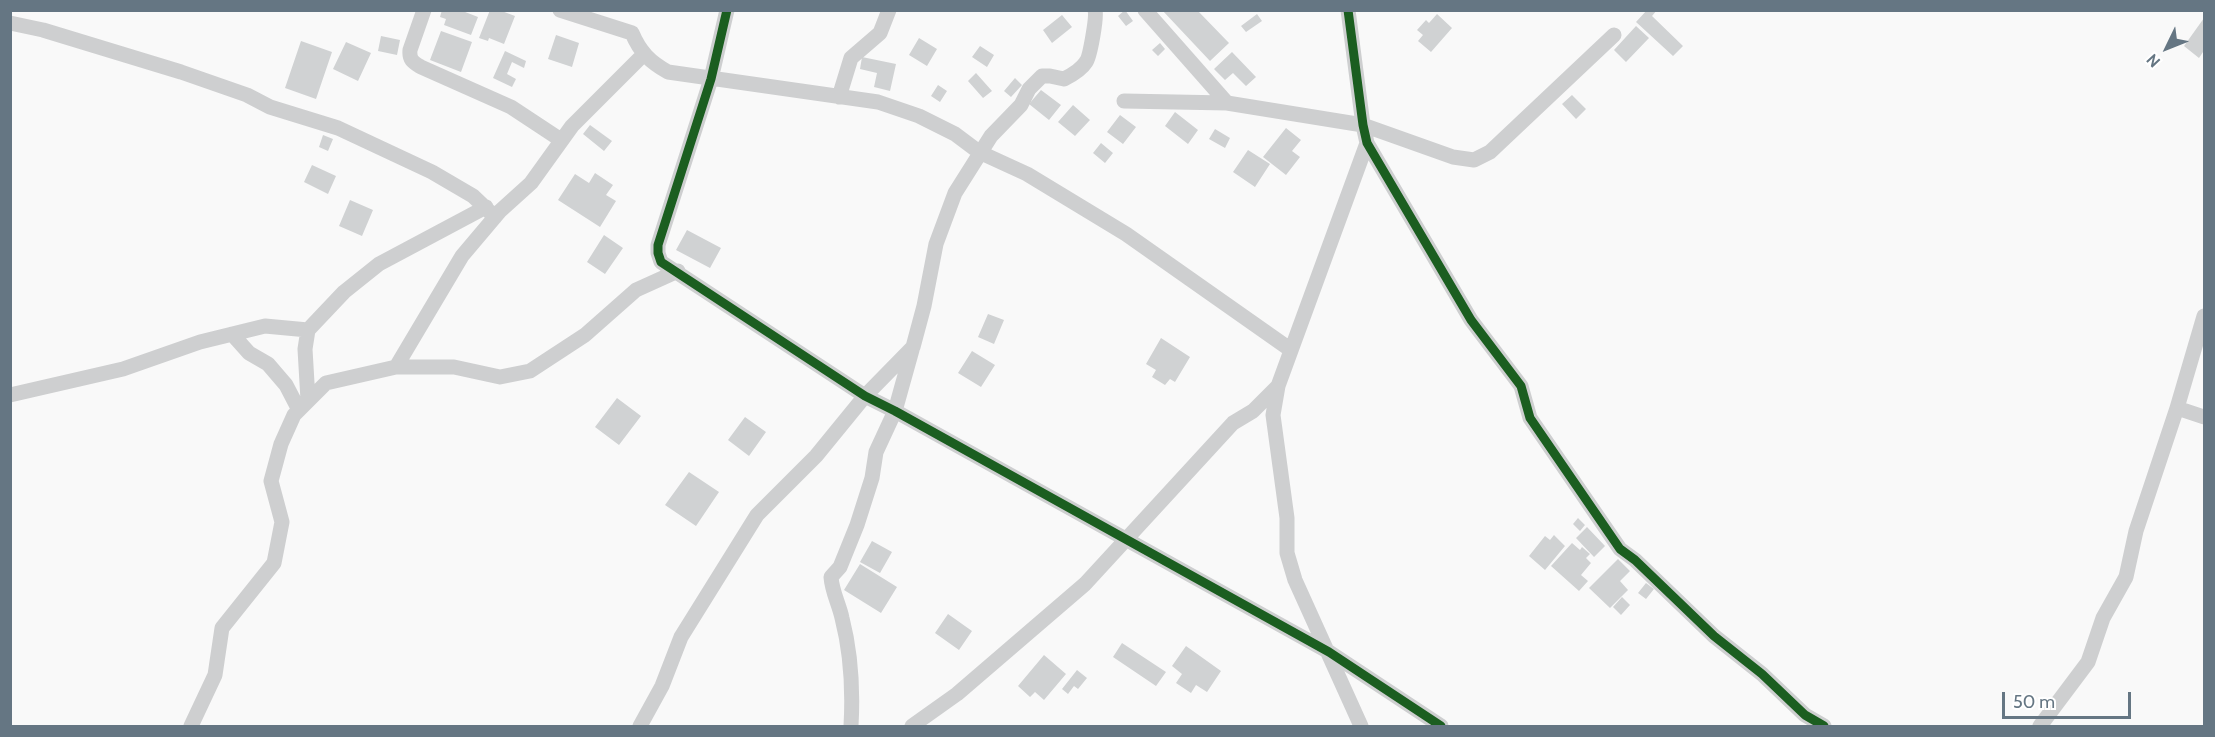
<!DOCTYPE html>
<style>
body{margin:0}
#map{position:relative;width:2215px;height:737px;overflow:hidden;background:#f9f9f9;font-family:Cabin,sans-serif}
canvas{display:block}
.frame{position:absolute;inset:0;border:12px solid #657683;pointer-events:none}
.north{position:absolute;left:2137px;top:18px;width:60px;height:60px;-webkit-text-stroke:4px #fff;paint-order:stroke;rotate:227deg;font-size:16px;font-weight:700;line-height:24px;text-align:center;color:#657683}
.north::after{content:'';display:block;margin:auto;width:21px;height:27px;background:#657683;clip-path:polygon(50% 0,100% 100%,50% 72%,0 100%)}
.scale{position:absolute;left:2002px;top:692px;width:129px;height:27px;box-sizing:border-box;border:3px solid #657683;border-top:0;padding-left:8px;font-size:18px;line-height:21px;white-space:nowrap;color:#657683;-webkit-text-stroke:4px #fff;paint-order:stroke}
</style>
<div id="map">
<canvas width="2215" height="737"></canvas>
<div class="frame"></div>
<div class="north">N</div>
<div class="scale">50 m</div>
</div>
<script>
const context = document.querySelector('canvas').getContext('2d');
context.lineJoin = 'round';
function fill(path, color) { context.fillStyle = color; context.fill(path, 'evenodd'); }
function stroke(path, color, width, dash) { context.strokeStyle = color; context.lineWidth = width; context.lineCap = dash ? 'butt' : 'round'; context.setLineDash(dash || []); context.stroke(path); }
fill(new Path2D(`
 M442,10H460L478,17L471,35L444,25L446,19L440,17Z
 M490,10H499L515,16L504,44L489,38L488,41L479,38Z
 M1125,10L1133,21L1126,26L1118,16Z
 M1162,10H1197L1229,43L1210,61Z
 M1647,10H1657L1652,16L1683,46L1673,56L1636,22Z
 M1257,14L1262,21L1246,32L1241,26Z
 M1437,14L1452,28L1431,52L1418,41L1423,35L1417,30L1426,20L1429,23Z
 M1062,15L1072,27L1052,43L1043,30Z
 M2204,18V53L2203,52L2199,58L2184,46Z
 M1636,26L1649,38L1626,62L1614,50Z
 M441,31L472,42L461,72L430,60Z
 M556,35L579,43L572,67L548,59Z
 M381,36L400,40L397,55L378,51Z
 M919,38L937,49L927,66L909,55Z
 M301,41L332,52L316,99L285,88Z
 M346,42L371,53L358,81L333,69Z
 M1160,43L1165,49L1158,56L1152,50Z
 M980,46L994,55L987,67L972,57Z
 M505,51L526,61L524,68L512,62L507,74L516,79L512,87L493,78Z
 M1232,52L1256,77L1246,86L1233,73L1225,80L1214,69Z
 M862,57L896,64L890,91L874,87L877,73L860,69Z
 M976,73L992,91L983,98L968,81Z
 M1015,78L1022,85L1011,97L1004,91Z
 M938,85L947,91L940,102L931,96Z
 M1041,90L1061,105L1049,120L1029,104Z
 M1572,95L1586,109L1576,119L1562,104Z
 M1073,105L1090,120L1075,136L1058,122Z
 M1175,112L1198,130L1188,144L1165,126Z
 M1120,115L1136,127L1123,144L1107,132Z
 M590,125L612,141L604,151L583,134Z
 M1286,128L1301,140L1292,151L1300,157L1286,175L1263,157Z
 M1215,129L1230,138L1225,148L1209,139Z
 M323,135L333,139L328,151L319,147Z
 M1101,143L1113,153L1105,163L1093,153Z
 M1248,150L1270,164L1255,187L1233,172Z
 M312,165L336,176L328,194L304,182Z
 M595,173L613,185L606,195L616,201L600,227L558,200L575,174L589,183Z
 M350,200L373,210L362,236L339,226Z
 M687,230L721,248L710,268L676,250Z
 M604,235L623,248L605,274L587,262Z
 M988,314L1004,320L994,344L978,337Z
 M1161,338L1190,357L1175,382L1170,379L1165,385L1152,377L1156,370L1146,364Z
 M972,351L995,365L981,387L958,373Z
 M617,398L641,416L619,445L595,427Z
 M745,417L766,432L749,456L728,440Z
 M689,472L719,492L696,526L665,505Z
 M1578,518L1585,525L1580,531L1573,524Z
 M1587,527L1605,546L1594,557L1576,538Z
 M1554,535L1565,546L1545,570L1529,556L1545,536L1550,540Z
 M872,541L892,552L880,573L860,562Z
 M1572,543L1580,550L1582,547L1590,554L1586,558L1591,563L1581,575L1588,581L1579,591L1551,566Z
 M1618,559L1630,571L1620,581L1628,590L1610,608L1589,588Z
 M860,564L897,587L881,613L844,590Z
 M1646,583L1654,589L1646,599L1638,593Z
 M1622,597L1630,605L1621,615L1613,607Z
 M948,614L972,631L959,650L935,633Z
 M1122,643L1166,672L1156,686L1113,657Z
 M1186,646L1221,671L1207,692L1196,685L1191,693L1176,683L1182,674L1172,666Z
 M1044,655L1066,674L1044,700L1035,692L1030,697L1018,686Z
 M1077,670L1087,678L1078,689L1074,686L1068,694L1062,689Z`), '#d0d2d3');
stroke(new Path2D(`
 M424,10L410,50C409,60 413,62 421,67L511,107L561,140
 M560,10L632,33C640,52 650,62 668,72L878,102L919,116L955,134L979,152L1027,174L1126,234L1291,350
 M727,10L711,79L658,245V253L661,262L865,396L895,411L1329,652L1441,726
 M1145,10L1227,103
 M1348,10L1363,125L1367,143L1471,320L1521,386L1530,418L1620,549L1635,560L1714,636L1762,674L1805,715L1824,726
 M10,23L43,30L181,72L247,95L270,107L338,128L432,172L473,196L495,217
 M839,97L851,58L880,33L889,10
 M1124,101L1227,103L1363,125L1453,157L1474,160L1490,152L1614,35
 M308,330L305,349L308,400
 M232,334L249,353L268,364L286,385L299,410
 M396,367L462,256L500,211L531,183L572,126L644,54
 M10,395L123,369L200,342L265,326L308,330L344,292L379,264L486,207
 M2177,408L2204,417
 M191,726L215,675L222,628L274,563L282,522L271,481L281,444L294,415L326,383L396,367H454L500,377L530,371L585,335L636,290L678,271
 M640,726L662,686L681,637L757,515L816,456L865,396L913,347L924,306L936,244L955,193L991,136L1021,105L1029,89L1042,76H1050L1064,79C1072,75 1081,70 1086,62C1090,57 1097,17 1095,10
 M851,726C853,691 851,653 842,618C839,604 832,592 831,577L840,567L857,525L872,478L876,452L895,411L912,350
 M912,726L957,694L1085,584L1233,423L1253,411L1278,386
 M1361,726L1295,580L1287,553V518L1273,415L1278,386L1367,143
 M2040,726L2088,662L2103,618L2126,577L2136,531L2177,408L2204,316`), '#cecfd0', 15);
stroke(new Path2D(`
 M727,10L711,79L658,245V253L661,262L865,396L895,411L1329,652L1441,726
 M1348,10L1363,125L1367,143L1471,320L1521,386L1530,418L1620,549L1635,560L1714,636L1762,674L1805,715L1824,726`), '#1b5e20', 9);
</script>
